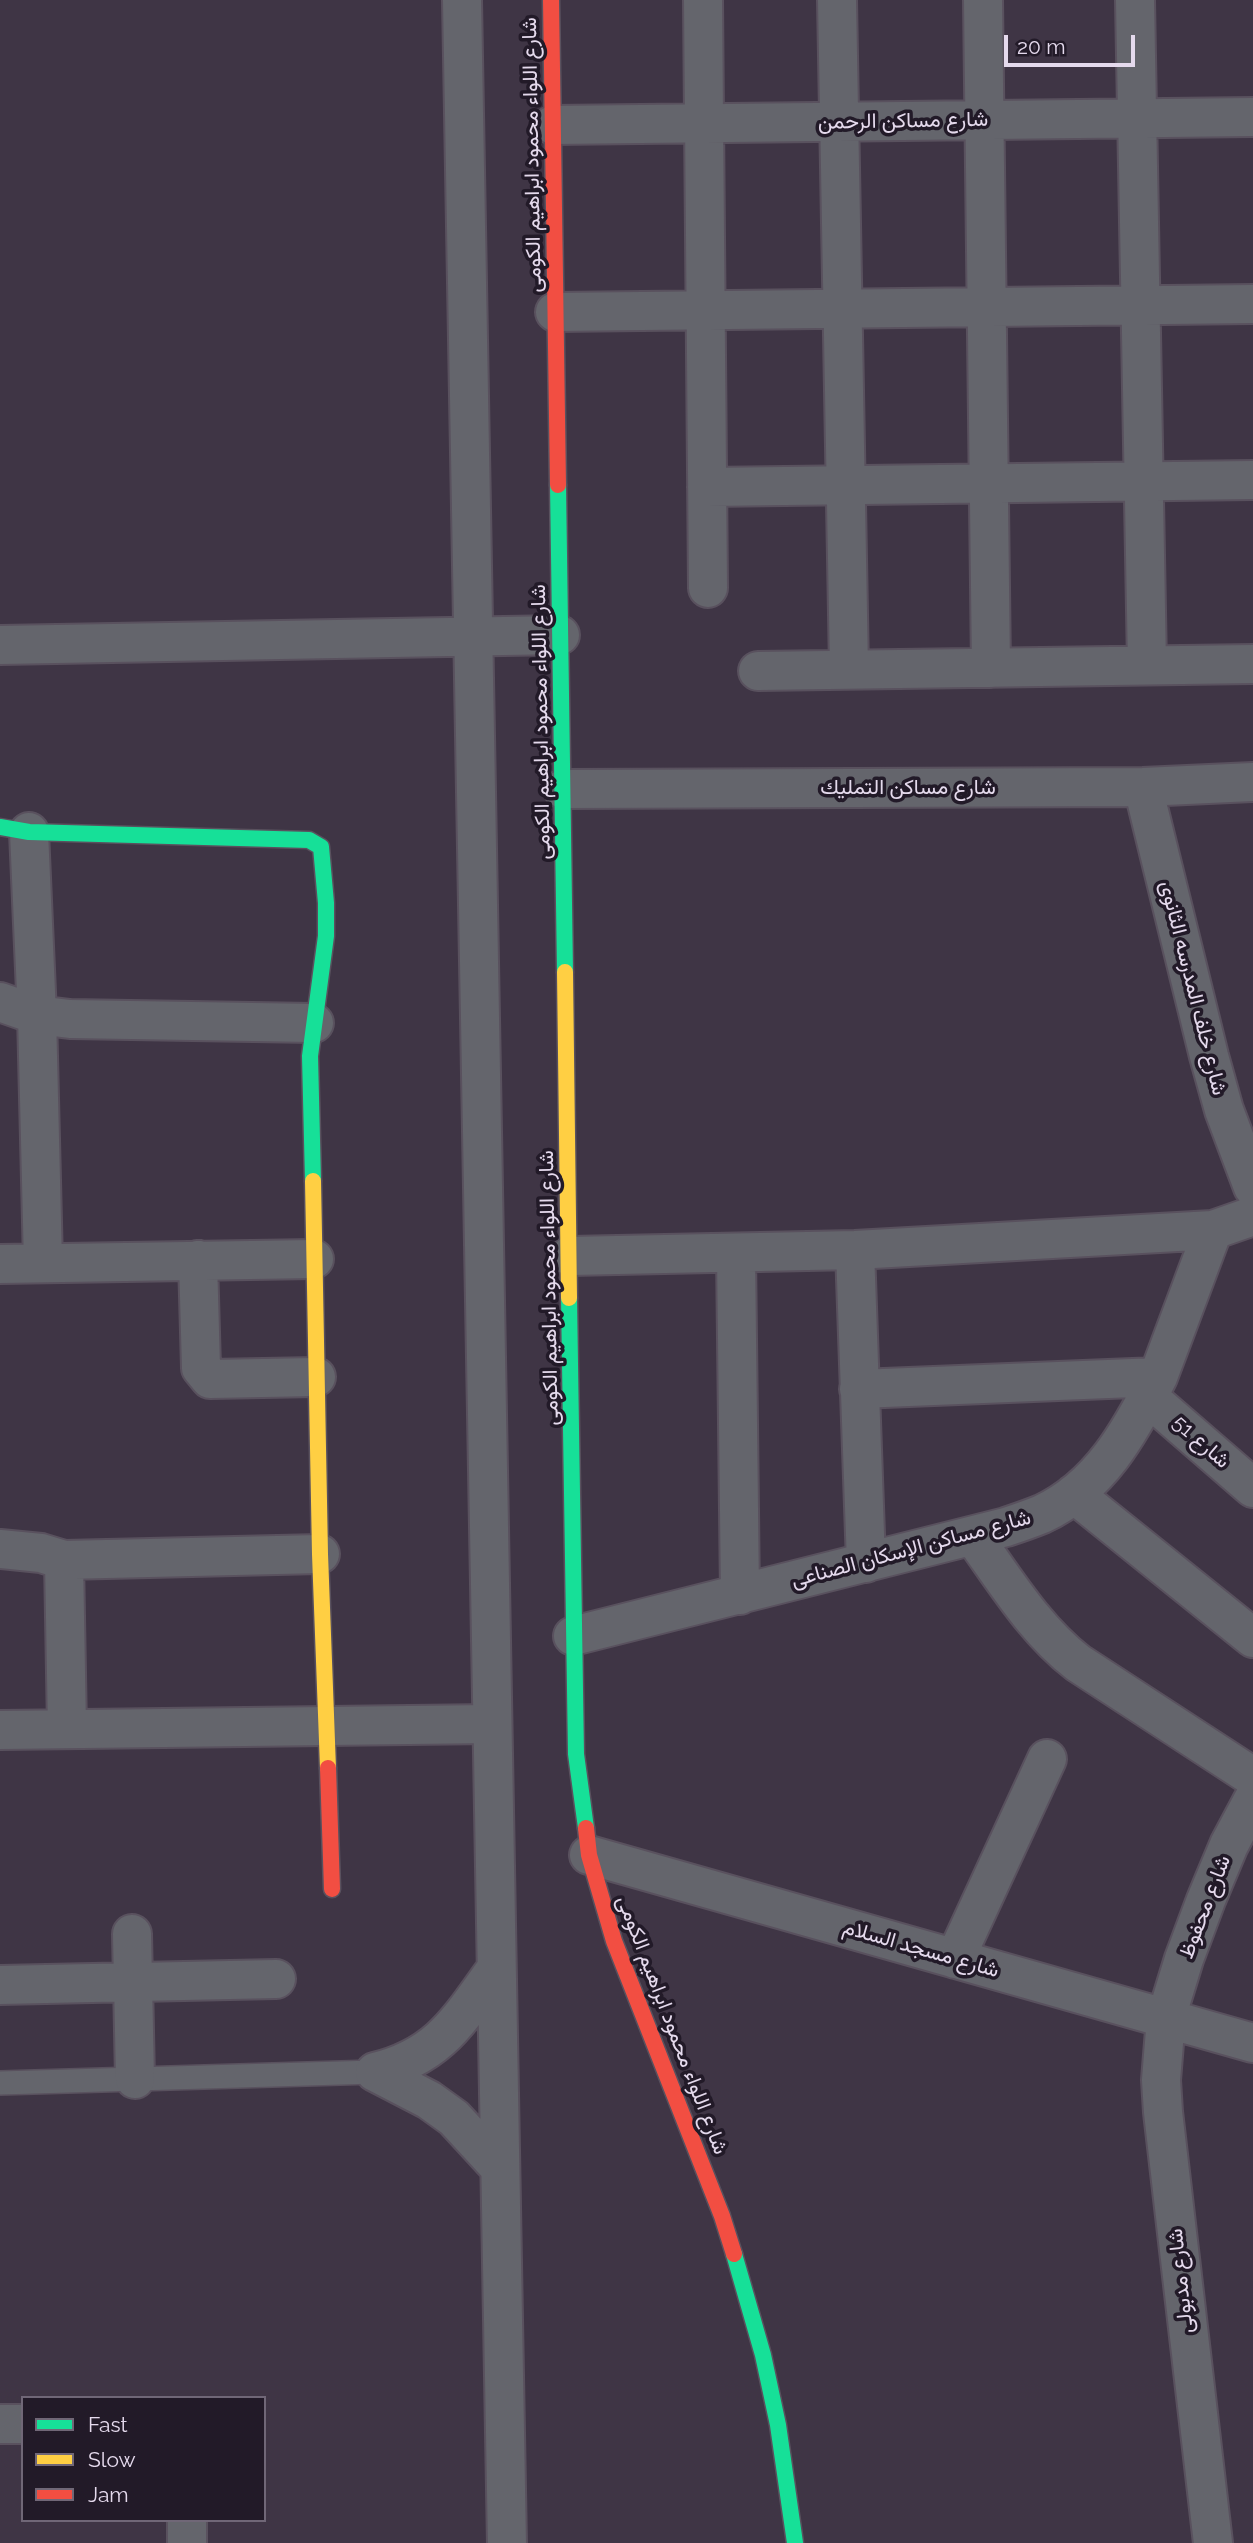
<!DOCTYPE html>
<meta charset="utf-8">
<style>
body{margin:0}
#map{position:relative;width:1253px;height:2543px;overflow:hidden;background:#3f3545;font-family:Raleway,sans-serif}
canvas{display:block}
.legend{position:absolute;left:21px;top:2396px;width:245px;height:126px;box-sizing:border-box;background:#221a28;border:2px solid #706777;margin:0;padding:9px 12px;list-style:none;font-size:21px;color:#e5daed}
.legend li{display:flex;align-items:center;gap:14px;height:35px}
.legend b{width:35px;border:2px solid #706777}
.scale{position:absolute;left:1004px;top:35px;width:131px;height:32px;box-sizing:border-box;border:4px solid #e5daed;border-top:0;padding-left:9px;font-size:21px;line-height:24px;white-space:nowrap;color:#e5daed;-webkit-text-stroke:5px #221a28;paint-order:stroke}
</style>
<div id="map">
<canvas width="1253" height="2543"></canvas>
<ul class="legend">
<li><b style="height:9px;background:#16e098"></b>Fast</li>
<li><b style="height:9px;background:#ffcf43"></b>Slow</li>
<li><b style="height:9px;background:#f24e42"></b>Jam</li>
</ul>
<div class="scale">20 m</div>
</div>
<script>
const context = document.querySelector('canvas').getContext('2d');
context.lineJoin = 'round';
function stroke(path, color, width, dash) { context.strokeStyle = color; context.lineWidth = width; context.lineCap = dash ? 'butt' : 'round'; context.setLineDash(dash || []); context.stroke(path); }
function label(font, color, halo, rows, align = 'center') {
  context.font = font + ' Raleway,Vazirmatn,sans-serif'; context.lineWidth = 7; context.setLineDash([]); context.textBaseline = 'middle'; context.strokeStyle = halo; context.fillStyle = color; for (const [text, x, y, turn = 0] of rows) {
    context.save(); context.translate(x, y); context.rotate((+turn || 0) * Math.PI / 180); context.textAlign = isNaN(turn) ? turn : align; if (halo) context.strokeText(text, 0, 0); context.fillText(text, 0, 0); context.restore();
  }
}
const lane = new Path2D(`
 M0,2083L375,2072`);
const street = new Path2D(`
 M462,0L507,2543
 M703,0L708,588
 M837,0L849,669
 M983,0L991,668
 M1135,0L1147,665
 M553,125L1253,117
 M555,312L1253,304
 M707,487L1253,480
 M0,645L560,635
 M758,671L1253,664
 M1143,787L1209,1056L1224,1110L1253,1187
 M563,789L1143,787L1253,782
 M29,832L37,1015L43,1263
 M0,1002L37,1015L70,1019L314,1023
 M855,1250L866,1563
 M736,1253L740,1595
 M570,1256L855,1250L1213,1230L1253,1216
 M198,1260L201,1368L210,1379L316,1377
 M0,1264L314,1259
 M859,1389L1158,1377
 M1148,1397L1253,1488
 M1074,1494L1253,1638
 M973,1536C1005,1580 1034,1629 1078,1663L1253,1777
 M0,1549L41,1553L64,1560L320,1554
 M64,1560L67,1729
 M573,1636L1006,1527C1018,1523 1030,1519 1042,1514C1100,1487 1130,1432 1158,1377L1213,1230
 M0,1730L491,1724
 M589,1855L1253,2043
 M132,1934L135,2079
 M955,1959L1047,1759
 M0,1985L276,1979
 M375,2072C440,2056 459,2020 496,1969
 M375,2072L429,2100L454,2118L499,2167
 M0,2424H23
 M187,2520V2543
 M1213,2543L1163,2112L1161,2080L1166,2018L1184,1959L1206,1900L1229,1845L1253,1800`);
const fast = new Path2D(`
 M558,485L565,972
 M0,827L29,832L309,840L321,847L326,903V936L310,1056L313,1181
 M569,1298L576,1754L586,1828
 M734,2254L763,2355L778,2425L795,2543`);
const slow = new Path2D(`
 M565,972L569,1298
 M313,1181L320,1554L328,1768`);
const jam = new Path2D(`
 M551,0L558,485
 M328,1768L332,1889
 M586,1828L589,1855L614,1941L722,2216L734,2254`);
stroke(lane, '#59515e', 26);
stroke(street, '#59515e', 42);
stroke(fast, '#59515e', 19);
stroke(slow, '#59515e', 19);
stroke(jam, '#59515e', 19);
stroke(lane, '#64656c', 23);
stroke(street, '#64656c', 38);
stroke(fast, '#16e098', 16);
stroke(slow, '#ffcf43', 16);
stroke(jam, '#f24e42', 16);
label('21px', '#e5daed', '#221a28', [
 ["شارع مساكن الرحمن",903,121,-1],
 ["شارع اللواء محمود ابراهيم الكومى",532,155,-91],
 ["شارع اللواء محمود ابراهيم الكومى",541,722,-91],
 ["شارع مساكن التمليك",908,788],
 ["شارع خلف المدرسه الثانوى",1193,988,76],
 ["شارع اللواء محمود ابراهيم الكومى",549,1288,-91],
 ["شارع 51",1201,1442,41],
 ["شارع مساكن الإسكان الصناعى",911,1549,-15],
 ["شارع محفوظ",1205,1907,-69],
 ["شارع مسجد السلام",921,1949,16],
 ["شارع اللواء محمود ابراهيم الكومى",672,2025,69],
 ["شارع مدبولى",1181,2281,-96]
]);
</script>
